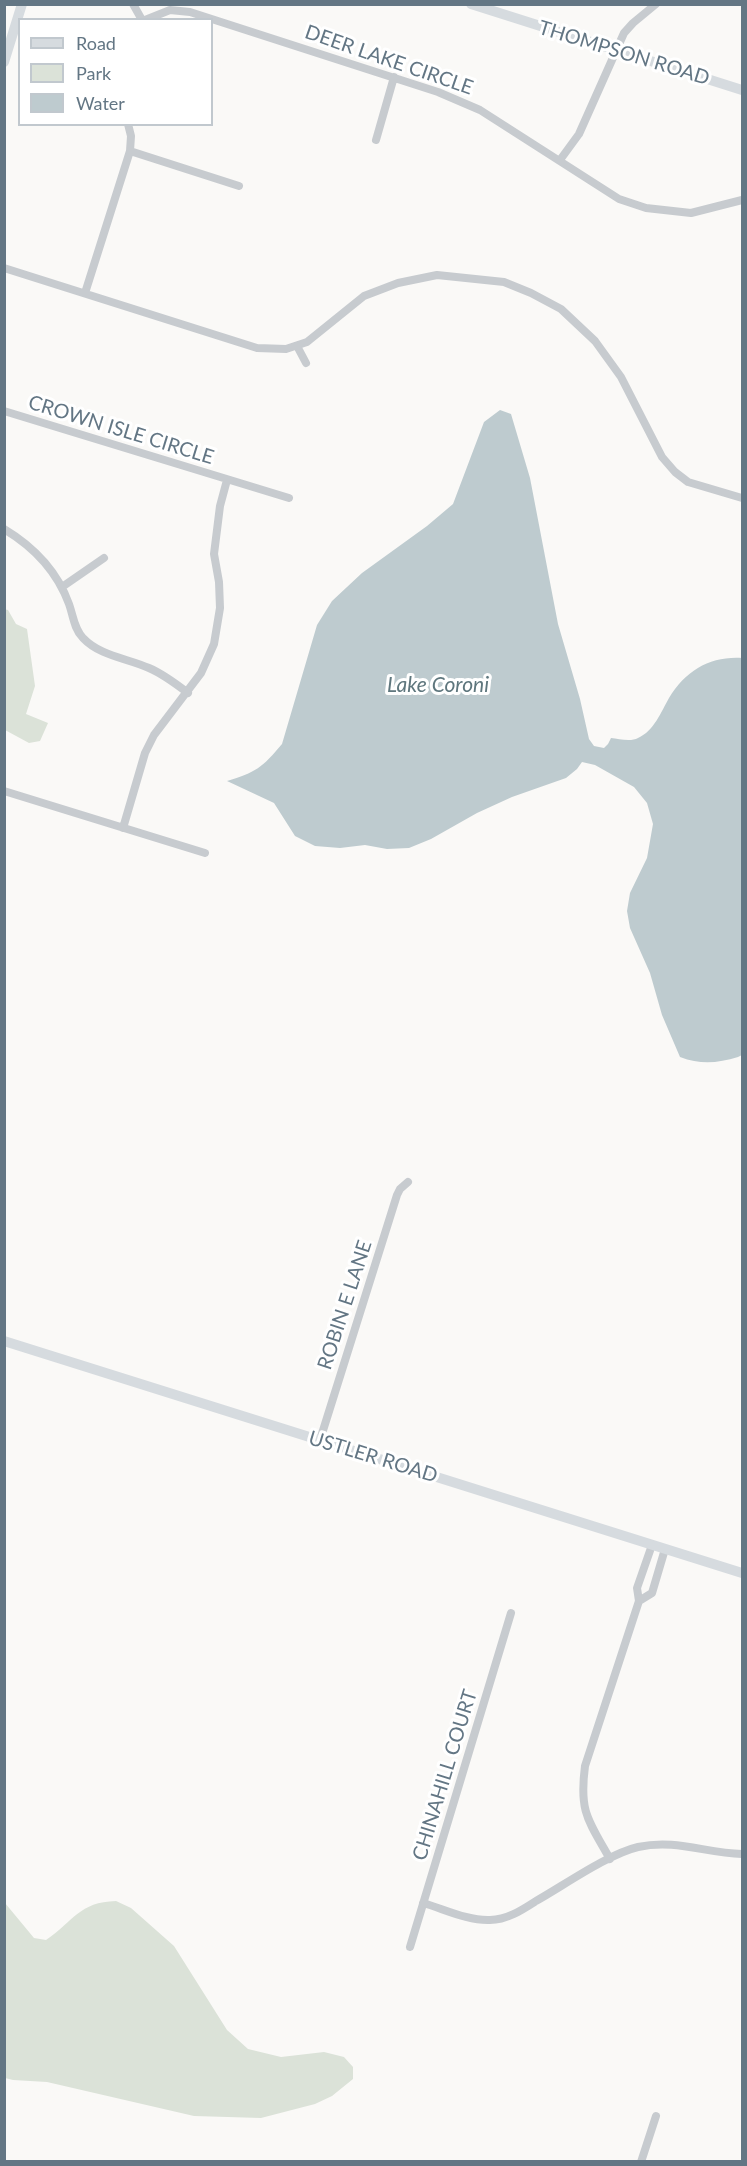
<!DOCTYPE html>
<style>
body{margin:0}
#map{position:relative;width:747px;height:2166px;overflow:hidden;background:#faf9f7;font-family:Lato,sans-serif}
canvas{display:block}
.frame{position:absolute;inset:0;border:6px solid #637684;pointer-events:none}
.legend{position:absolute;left:18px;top:18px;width:195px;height:108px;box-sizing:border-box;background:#fff;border:2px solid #c1c8ce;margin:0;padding:8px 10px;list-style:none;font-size:18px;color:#637684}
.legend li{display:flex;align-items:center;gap:12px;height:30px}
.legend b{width:30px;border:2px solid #c1c8ce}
</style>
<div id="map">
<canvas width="747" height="2166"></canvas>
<div class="frame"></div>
<ul class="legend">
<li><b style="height:8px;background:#d6dbdf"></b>Road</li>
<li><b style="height:16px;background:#dbe2d8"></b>Park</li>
<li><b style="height:16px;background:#becbcf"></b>Water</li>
</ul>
</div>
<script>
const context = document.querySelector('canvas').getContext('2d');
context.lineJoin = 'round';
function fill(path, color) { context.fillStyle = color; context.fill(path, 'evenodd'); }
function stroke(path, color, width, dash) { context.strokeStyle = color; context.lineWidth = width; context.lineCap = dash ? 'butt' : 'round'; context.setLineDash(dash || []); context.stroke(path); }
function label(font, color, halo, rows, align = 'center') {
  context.font = font + ' Lato,sans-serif'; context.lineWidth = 6; context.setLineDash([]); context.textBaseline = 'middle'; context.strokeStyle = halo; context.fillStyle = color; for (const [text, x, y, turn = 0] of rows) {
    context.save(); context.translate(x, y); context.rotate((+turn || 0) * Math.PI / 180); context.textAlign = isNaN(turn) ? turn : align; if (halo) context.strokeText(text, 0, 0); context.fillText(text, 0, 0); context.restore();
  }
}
fill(new Path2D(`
 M4,609L8,610L16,624L27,629L35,686L26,714L48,723L40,741L29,743L5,730Z
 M116,1901L131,1908L174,1946L227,2030L248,2049L281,2057L324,2052L344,2057L353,2067V2079L332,2096L315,2104L261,2118L194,2116L47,2082L13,2080L5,2078V1903L34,1938L46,1940C74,1921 79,1902 116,1901Z`), '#dbe2d8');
fill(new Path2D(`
 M500,410L511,414L530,478L558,624L580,699L589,739L594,746L604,748L608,744L611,738C619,739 631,742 638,738C654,731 661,712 669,698C686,670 711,656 742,658V1055L738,1057C718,1063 701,1065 680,1057L662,1015L650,973L630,928L627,911L630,893L647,858L653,824L647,803L634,787L595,765L582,762L577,769L566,778L512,797L477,813L431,839L409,848L387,849L365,845L340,848L315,846L295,836L274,803L227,781C255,773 263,767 282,744L317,625L332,601L362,573L427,526L453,504L484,422Z`), '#becbcf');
stroke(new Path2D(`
 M133,4L142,20
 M145,20L170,10L190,12L438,92L480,110L619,199L646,208L691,213L742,200
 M376,140L394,77
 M130,151L239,186
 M560,160L579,134L624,33L633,23L656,4
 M4,268L257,348L286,349L307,342L364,296L398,283L437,275L504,282L531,293L561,309L595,341L621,377L662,457L675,472L688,482L742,498
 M85,293L130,151L131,136L128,124
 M297,346L306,363
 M4,411L289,498
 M4,529C34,547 57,571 69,604C73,615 74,629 83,638C100,656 126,658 149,668C163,674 175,683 188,693
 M62,587L104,558
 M4,791L205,853
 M123,828L145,753L154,735L201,673L214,644L220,608L219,582L214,554L220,506L227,480
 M320,1440L397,1195L400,1189L408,1182
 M639,1601L652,1593L665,1549
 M610,1859C588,1820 579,1812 585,1766L639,1601L637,1588L652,1545
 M423,1903C444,1909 468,1921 490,1920C507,1920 522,1910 536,1901C563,1886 608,1854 638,1847C676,1839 705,1853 742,1854
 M410,1947L511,1613
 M641,2162L656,2116`), '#c7cbcf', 8);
stroke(new Path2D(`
 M471,4L742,90
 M4,62L22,4
 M4,1341L742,1573`), '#d6dbdf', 10);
label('20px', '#637684', '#fff', [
 ["THOMPSON ROAD",624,53,17],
 ["DEER LAKE CIRCLE",389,60,19],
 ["CROWN ISLE CIRCLE",121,430,17],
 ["ROBIN E LANE",345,1305,-72],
 ["USTLER ROAD",373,1457,17],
 ["CHINAHILL COURT",445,1775,-73]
]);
label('italic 21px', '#5e767d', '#fff', [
 ["Lake Coroni",438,685]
]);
</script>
